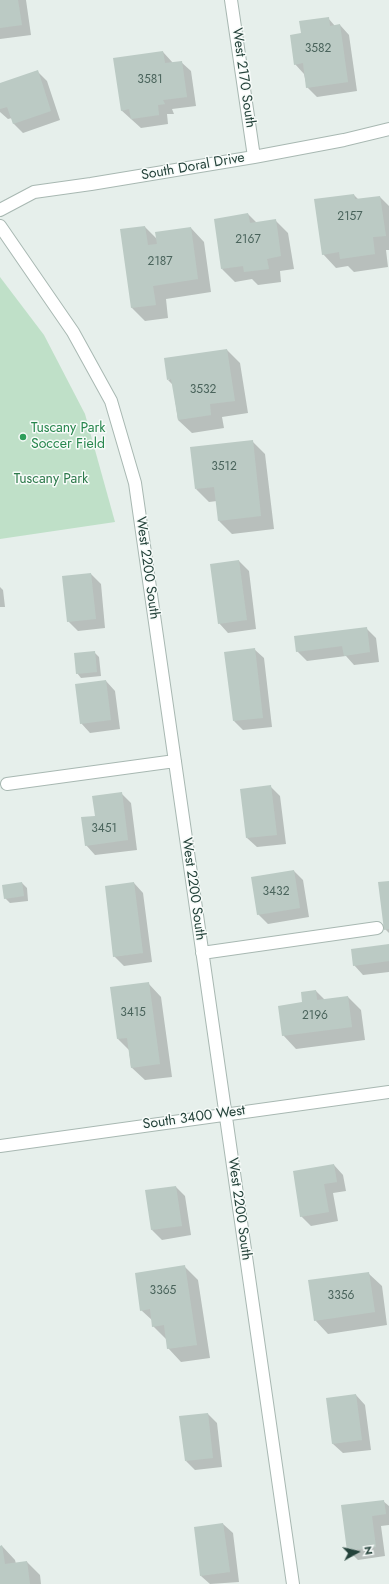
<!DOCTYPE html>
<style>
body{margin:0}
#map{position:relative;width:389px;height:1584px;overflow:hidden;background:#e6efeb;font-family:Jost,sans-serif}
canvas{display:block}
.north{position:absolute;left:337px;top:1532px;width:40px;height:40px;-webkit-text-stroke:3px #f7fbf9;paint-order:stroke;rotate:82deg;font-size:11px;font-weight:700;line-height:16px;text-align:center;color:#24423a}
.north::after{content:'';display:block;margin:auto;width:14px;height:18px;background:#24423a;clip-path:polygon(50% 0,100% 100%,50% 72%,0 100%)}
</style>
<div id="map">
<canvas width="389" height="1584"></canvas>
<div class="north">N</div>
</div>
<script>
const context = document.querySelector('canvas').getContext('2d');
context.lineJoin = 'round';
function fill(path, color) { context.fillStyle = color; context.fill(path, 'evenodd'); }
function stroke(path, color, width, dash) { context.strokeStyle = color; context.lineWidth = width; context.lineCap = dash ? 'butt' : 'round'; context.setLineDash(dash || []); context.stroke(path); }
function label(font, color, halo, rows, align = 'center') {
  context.font = font + ' Jost,sans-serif'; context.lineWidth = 3; context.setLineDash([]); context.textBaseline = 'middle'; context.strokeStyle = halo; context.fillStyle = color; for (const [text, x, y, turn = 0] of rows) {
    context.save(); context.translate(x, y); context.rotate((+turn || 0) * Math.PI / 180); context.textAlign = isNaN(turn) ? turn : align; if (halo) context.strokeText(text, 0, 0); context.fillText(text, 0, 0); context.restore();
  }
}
fill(new Path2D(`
 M0,277L44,335L85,414L115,522L0,539Z`), '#bfe0c8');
fill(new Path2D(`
 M0,0H26L31,35L0,39Z
 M328,18L335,26L340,25L349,35L357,91L317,97L307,87L304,74L295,64Z
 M163,52L173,63L181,62L191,71L196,106L172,109L174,114H167L168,124L141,128L121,110Z
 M37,71L47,81L60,120L23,133L13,123L12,118L8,119L0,112V84Z
 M354,195L359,200L380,197L389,206V250H386L388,267L354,272L348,266L336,268L323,254Z
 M248,214L257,223L275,220L288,233L294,269L280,271L281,282L258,285L252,279L235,282L222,269Z
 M145,227L157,239L191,228L204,242L211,292L166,299L168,318L145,321L132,308L121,230Z
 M227,350L240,363L248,413L222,417L224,428L192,433L178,420L173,385L168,380Z
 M252,441L265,454L274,529L232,534L219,521L217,501L209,502L196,489Z
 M239,561L249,571L256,629L228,633L219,623Z
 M91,574L101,584L105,628L78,631L68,621Z
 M0,587L3,590L5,607H0Z
 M366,628L376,638L379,662L354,665L346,656L307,661L297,651Z
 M254,649L264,658L272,727L243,730L234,721Z
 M94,652L99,657L101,676L81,678L77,673Z
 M106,681L115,691L120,729L90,733L81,723Z
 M270,786L280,796L286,844L257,847L247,838Z
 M121,793L131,803L137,850L95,855L86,845Z
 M294,871L303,880L309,917L268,924L258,914Z
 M389,882V933L385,929Z
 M22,883L27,888L28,901L10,903L5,898Z
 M134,883L143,893L152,962L124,966L114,956Z
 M389,945V972L363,975L354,965Z
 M148,983L161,997L172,1077L145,1080L131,1067L129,1050L118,1039Z
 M316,991L325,1000L348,997L361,1010L365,1040L296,1049L283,1035L303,1003Z
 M334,1165L343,1175L346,1191L333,1193L338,1221L311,1226L301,1216Z
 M176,1187L185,1196L191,1235L162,1240L152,1230L147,1191Z
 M185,1267L198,1280L210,1358L181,1362L168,1348L167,1340L153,1326V1321L141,1310Z
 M368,1273L382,1286L387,1325L328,1334L315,1320Z
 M356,1395L365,1405L371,1450L343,1453L333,1444L327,1399Z
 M208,1414L217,1423L222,1467L195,1470L186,1461Z
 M383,1501L389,1506V1525L381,1526L385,1556L358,1560L348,1550L342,1506Z
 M223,1524L233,1533L239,1582L210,1584L201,1576Z
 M2,1546L15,1560L16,1564L27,1562L40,1575L41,1584H0V1547Z`), '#0003');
fill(new Path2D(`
 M0,0H18L22,25L0,28Z
 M329,17L330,26L340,24L348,82L306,88L303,63L294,65L290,35L301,33L299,21Z
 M163,51L165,63L182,61L187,97L163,100L165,104L158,105L159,115L131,119L129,109L121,111L113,58Z
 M38,70L51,111L13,124L7,107L0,109V83Z
 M354,194L355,199L380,196L386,236L373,237L375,254L340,259L339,252L322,255L314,199Z
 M248,213L250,223L276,219L281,256L267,259L269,269L244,272L243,266L221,269L214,219Z
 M145,226L148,245L157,244L155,232L191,227L198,279L153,286L156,305L131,308L120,229Z
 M227,349L235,401L210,404L211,415L178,420L171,379L167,380L164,358Z
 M253,440L261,516L218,521L214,487L195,489L190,447Z
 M239,560L247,620L218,624L210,564Z
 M91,573L96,619L67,622L62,576Z
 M367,627L370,652L344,656L342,646L296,652L294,636Z
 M255,648L263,718L233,721L224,652Z
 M95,651L97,672L76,674L74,653Z
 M106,680L111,720L80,724L75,684Z
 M271,785L277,835L246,838L240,789Z
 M122,792L128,840L85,846L81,817L95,816L92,796Z
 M294,870L300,908L257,915L251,877Z
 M389,881V929L384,930L378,882Z
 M22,882L24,896L4,899L2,885Z
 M134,882L143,953L113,957L105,886Z
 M389,944V961L353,966L351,949Z
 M149,982L160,1064L131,1068L127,1038L117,1039L110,987Z
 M316,990L317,1000L348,996L352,1027L282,1036L278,1006L302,1002L301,992Z
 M334,1164L337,1182L324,1184L329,1212L300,1217L293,1171Z
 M176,1186L182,1226L151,1230L145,1190Z
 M185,1265L197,1345L167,1349L164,1325L152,1327L150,1309L140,1311L135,1273Z
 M369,1272L375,1312L314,1321L308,1280Z
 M356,1394L362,1440L332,1444L326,1398Z
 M208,1413L213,1458L185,1461L179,1416Z
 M384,1500L386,1514L372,1516L376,1547L347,1551L341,1505Z
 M223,1523L230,1572L200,1576L194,1527Z
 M2,1545L5,1564L27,1561L30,1584H0V1546Z`), '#bbcac4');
const minor = new Path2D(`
 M231,0L254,157
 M0,210L34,192L91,184L254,157L344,140L389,129
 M0,226L73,332L111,401L135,483L293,1584
 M7,784L175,761
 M202,953L377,928
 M0,1146L389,1092`);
stroke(minor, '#a8b8b2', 14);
stroke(minor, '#fff', 12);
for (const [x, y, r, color] of [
 [23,437,4,"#2e9e5b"]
]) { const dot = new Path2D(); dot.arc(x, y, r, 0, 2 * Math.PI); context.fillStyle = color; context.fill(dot); stroke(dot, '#f7fbf9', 1.5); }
label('12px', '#4a645c', null, [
 ["3582",318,49],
 ["3581",150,80],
 ["2157",350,217],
 ["2167",248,240],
 ["2187",160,262],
 ["3532",203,390],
 ["3512",224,467],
 ["3451",104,829],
 ["3432",276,892],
 ["3415",133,1013],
 ["2196",315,1016],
 ["3365",163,1291],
 ["3356",341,1296]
]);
label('14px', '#24423a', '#f7fbf9', [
 ["West 2170 South",243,78,82],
 ["South Doral Drive",193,167,-10],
 ["West 2200 South",147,568,82],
 ["West 2200 South",193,889,82],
 ["South 3400 West",194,1118,-8],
 ["West 2200 South",239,1209,82]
]);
label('14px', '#27864d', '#f7fbf9', [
 ["Tuscany Park",31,429],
 ["Soccer Field",31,445]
], 'left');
label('14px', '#2d7a4b', '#f7fbf9', [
 ["Tuscany Park",51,480]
]);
</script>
